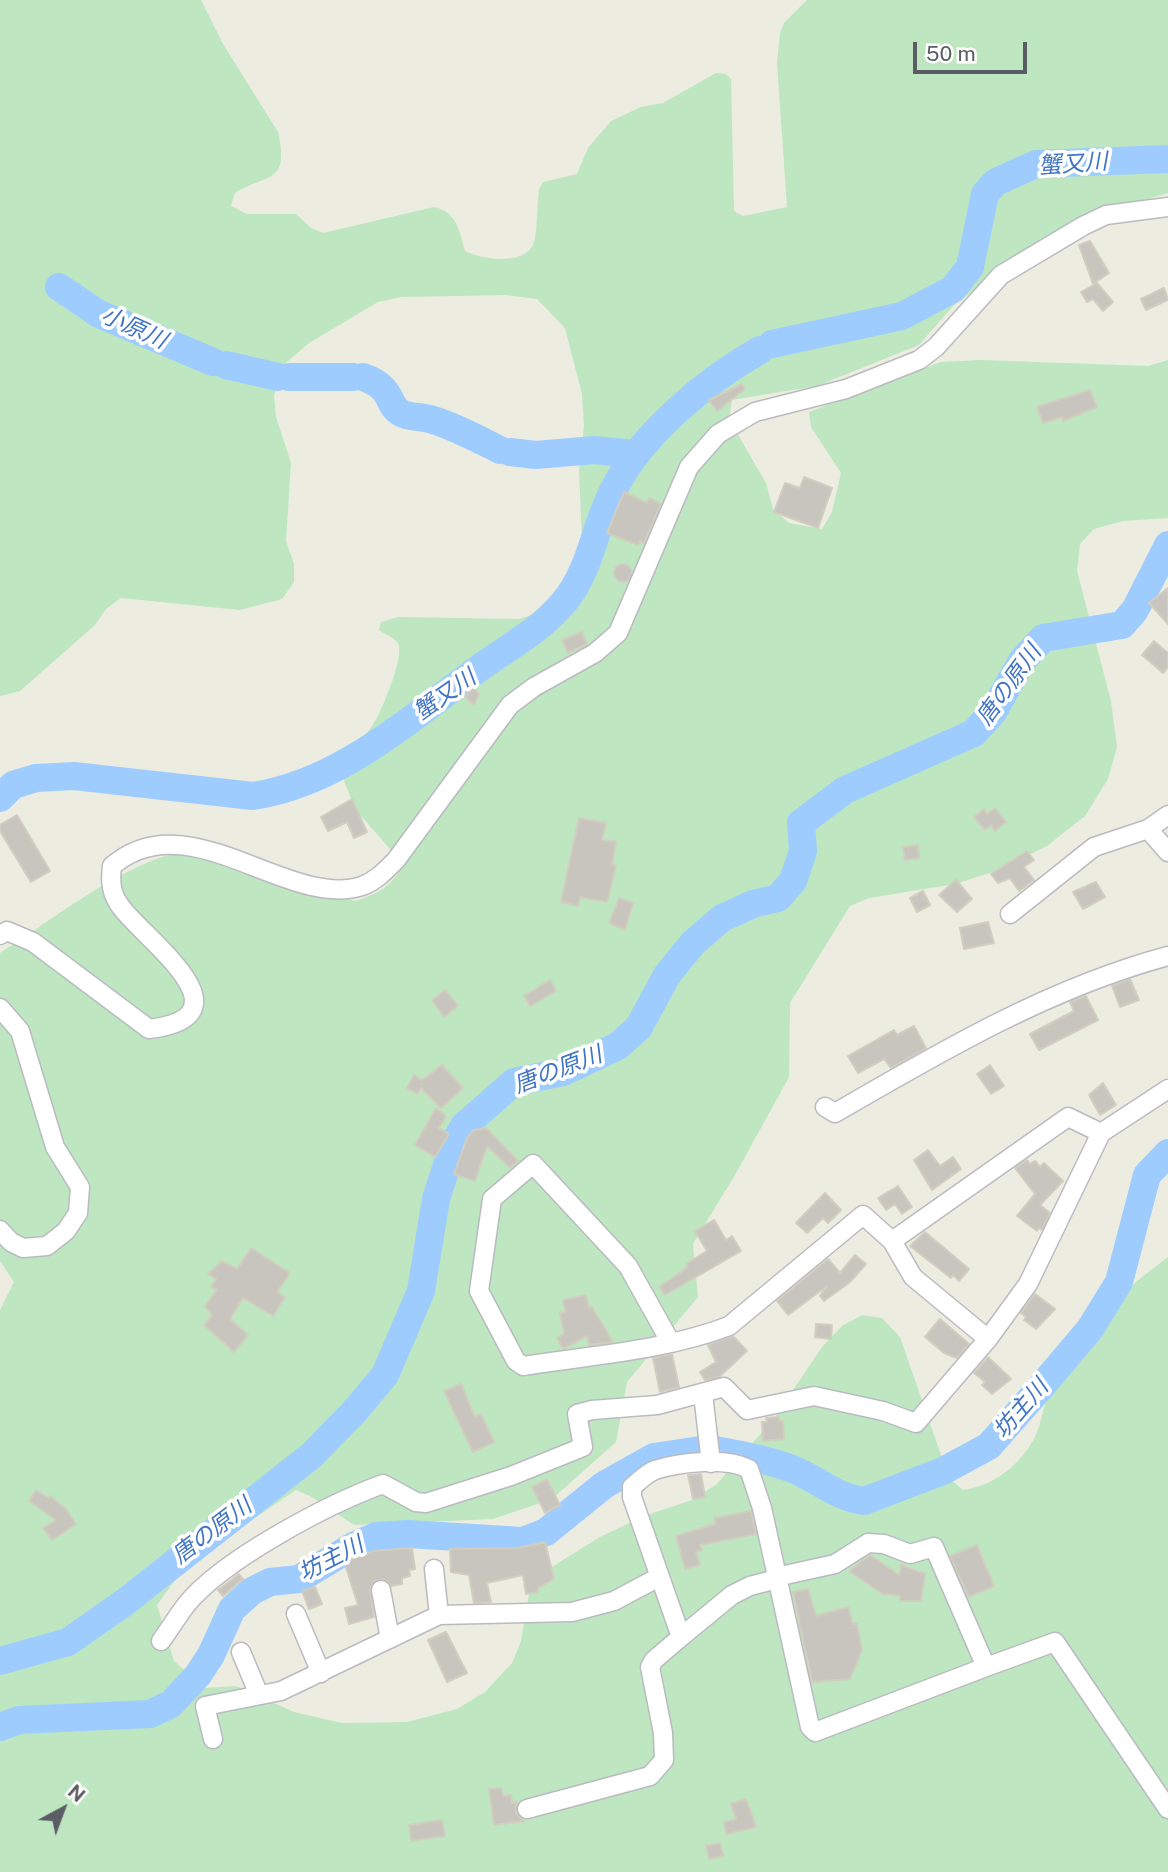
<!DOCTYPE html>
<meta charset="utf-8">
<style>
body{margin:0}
#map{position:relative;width:1168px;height:1872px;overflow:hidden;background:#edece1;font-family:"Public Sans",sans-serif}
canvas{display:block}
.north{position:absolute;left:28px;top:1774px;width:70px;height:70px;-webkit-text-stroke:5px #fff;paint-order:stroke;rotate:41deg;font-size:19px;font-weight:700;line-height:28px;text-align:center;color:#5a5d63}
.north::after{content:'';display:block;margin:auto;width:24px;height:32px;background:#5a5d63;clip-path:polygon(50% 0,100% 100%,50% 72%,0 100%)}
.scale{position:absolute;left:913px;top:42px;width:114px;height:32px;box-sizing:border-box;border:4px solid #5a5d63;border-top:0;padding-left:9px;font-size:21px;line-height:24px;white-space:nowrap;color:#5a5d63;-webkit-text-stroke:5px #fff;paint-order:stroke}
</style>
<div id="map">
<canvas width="1168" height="1872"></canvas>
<div class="north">N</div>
<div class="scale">50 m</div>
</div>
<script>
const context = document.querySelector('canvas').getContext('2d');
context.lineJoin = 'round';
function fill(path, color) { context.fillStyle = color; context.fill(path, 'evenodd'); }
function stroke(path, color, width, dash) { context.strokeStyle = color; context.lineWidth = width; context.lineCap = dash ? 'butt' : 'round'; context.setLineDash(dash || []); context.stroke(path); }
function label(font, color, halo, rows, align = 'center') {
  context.font = font + ' "Public Sans","Noto Sans JP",sans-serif'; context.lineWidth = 7; context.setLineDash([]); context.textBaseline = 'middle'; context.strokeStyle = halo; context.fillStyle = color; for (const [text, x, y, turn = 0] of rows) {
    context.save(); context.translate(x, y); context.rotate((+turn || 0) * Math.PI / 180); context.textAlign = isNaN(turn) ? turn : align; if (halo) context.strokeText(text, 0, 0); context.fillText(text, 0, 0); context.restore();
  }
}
fill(new Path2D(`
 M0,0H201L223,44L278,132C290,186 266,173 235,193L231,206L247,214H296L311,228L323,233L434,207C457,212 459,230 465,251C480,259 523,266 533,245C538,233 537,202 539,189L543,182L577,174L588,148L611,121L641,107L663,103L716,73L726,74L731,79L734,211L743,216L787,207L777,63L780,33L784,23L807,0H1168V193L1091,216L1017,258L953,306L919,345L817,386L732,400L729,419L766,483L773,509L789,523L822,529L832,512L841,473L811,427L809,412L941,362L981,360L1148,366L1168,360V518L1123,521L1094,529L1080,544L1077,571L1111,701L1117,747L1108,779L1085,816L1047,846L996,871L955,884L869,898L850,906L790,1003L789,1077L735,1175L693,1244L698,1297L627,1382L616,1442L552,1499L493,1519L354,1525L310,1496L296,1490L187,1564L157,1605L174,1661L205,1688L236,1686L294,1712L342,1723L407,1722L457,1709L485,1692L512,1663L521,1641L530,1588L539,1575L600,1537L644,1516L692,1500L717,1484L775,1417L822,1347L842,1326L862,1315L882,1318L900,1337L949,1478L963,1490C997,1486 1031,1457 1040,1423C1046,1403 1049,1381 1061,1362C1088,1320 1128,1287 1168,1257V1872H0V1310L14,1282L0,1261V953C53,920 127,859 188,851L355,901C378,894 393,886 403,864L355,809L337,763C344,747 360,742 371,728C380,716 407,653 397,642C393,637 384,634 379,630L381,622L398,617L519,619L552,609L560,601L582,540L579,471L584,426L582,394L565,328L537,299L506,295L401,297L378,302L309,343L280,368L274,396L276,417L291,463L286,541L294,564V582L282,599L240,610L121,598L106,609L95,625L20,691L0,696Z`), '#bde6c1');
stroke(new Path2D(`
 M59,287L99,314L213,362
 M772,344L902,316L953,289L970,267L985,194L996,182L1036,164L1168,159
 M226,365L278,377
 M289,377H353
 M363,377C395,388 386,405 401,413C410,418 423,416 433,420C456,427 478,439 500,450
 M510,452L536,455L594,450L635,454
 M0,798L13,785L36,778L74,776L253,796C341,783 410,718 481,667C509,647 542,629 564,602C590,572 595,526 613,491C640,435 707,380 760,350
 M715,1450C743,1455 769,1460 795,1470C818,1480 838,1498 864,1501L943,1471L989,1446L1041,1387L1090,1329L1119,1282L1147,1175L1168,1153
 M0,1661L68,1642L125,1602L312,1455L354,1412L385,1375L421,1291L436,1199L454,1143L464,1126L514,1082L563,1072L618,1046L639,1027L667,975L693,943L722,918L753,904L778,898L793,881L803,851L801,823L845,790L974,733L993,712L1022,661L1043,638L1122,625L1135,610L1168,545
 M0,1727L19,1720L150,1714L171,1704L198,1675L211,1655L232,1609L252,1591L270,1582L299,1579L355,1545L376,1536L408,1534L523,1541L546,1532L604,1485L654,1457L700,1450`), '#9fccff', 28);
const building = new Path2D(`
 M1090,241L1109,273L1093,284L1079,245Z
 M1097,283L1113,302L1103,311L1093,299L1087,302L1081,292Z
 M1164,288L1168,300L1146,310L1141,299Z
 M742,384L745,389L717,411L709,400Z
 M1090,390L1097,407L1063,421L1062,417L1043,423L1037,407Z
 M804,477L832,488L818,528L774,512L785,483L800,488Z
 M624,492L647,503L649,498L661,504L644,543L640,541L638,545L607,533Z
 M614 573a9 9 0 1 1 18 0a9 9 0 1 1-18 0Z
 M1168,588V624L1149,603Z
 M582,632L587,644L568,653L562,640Z
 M1154,641L1168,653V667L1163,673L1142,655Z
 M473,688L479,694L474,705L465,697Z
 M352,799L367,832L354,838L347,822L328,831L321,817Z
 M995,808L1006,822L995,831L991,825L985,830L974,817L984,809L987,814Z
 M17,815L50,871L31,882L0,831V825Z
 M579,818L606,823L602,840L616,842L612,864L616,866L607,902L580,897L578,906L561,902Z
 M918,845L919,858L905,860L903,847Z
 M1027,851L1034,860L1024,867L1034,880L1019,891L1010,878L998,883L991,874Z
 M956,880L972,899L957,912L939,895Z
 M1096,882L1105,897L1083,909L1073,892Z
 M923,891L930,905L917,912L910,898Z
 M619,898L633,903L625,930L609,923Z
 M988,922L994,943L964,949L960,928Z
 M1130,979L1139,1000L1120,1007L1112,986Z
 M550,980L556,991L530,1006L524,996Z
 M445,990L458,1006L444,1017L432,1000Z
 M1086,996L1098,1020L1039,1050L1030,1034L1074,1011L1070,1002Z
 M914,1026L926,1048L891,1068L884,1059L858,1073L848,1056L894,1030L897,1035Z
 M442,1065L463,1088L441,1108L421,1088L417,1094L407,1088L414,1075L422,1080Z
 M990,1065L1004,1086L991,1094L977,1074Z
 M1103,1083L1116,1105L1100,1115L1089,1095Z
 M436,1108L446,1116L439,1128L449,1134L435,1157L415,1145Z
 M486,1128L518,1161L510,1168L487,1146L475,1181L454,1174L467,1138L474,1130Z
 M928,1150L940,1166L953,1157L961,1169L932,1190L914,1160Z
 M1027,1160L1030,1164L1035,1161L1040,1167L1044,1163L1063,1181L1040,1205L1050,1213L1042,1230L1039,1228L1037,1231L1017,1216L1035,1194L1015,1168Z
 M898,1186L912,1207L902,1214L895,1204L886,1210L878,1198Z
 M825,1193L841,1210L828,1223L823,1218L807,1233L796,1223Z
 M714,1220L726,1240L732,1236L741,1251L665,1295L659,1287L688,1267L686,1264L707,1251L695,1231Z
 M925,1232L969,1269L959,1281L953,1275L951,1278L910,1246Z
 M251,1248L290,1273L277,1292L285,1297L273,1316L243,1298L230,1319L248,1335L234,1352L204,1325L212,1316L205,1306L217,1290L211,1287L216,1279L208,1274L222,1261L237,1269Z
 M855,1255L866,1264L849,1283L824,1301L820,1296L827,1286L788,1315L777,1301L828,1259L840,1273Z
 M1035,1294L1055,1309L1036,1329L1024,1320L1026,1317L1021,1313Z
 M586,1295L589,1308L592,1307L613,1342L589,1345L587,1336L563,1349L557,1338L564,1334L560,1313L565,1312L563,1300Z
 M940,1319L969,1344L957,1358L944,1353L925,1337Z
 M816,1324L832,1325L831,1339L815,1337Z
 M733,1336L747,1351L719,1377L705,1380L700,1372L716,1362L708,1345Z
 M672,1354L679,1387L660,1392L653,1358Z
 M988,1357L1011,1379L992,1394L982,1385L985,1382L974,1373Z
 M461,1384L475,1417L481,1414L494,1442L473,1452L444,1391Z
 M779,1417V1420L783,1421L784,1439L763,1441L762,1422H767L766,1418Z
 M701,1474L705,1497L693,1499L688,1475Z
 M547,1479L560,1505L545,1513L532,1487Z
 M36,1490L49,1498L50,1496L66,1509L76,1524L52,1540L43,1528L56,1520L29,1501Z
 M751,1511L756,1534L700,1545L702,1550L696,1552L700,1565L685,1569L676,1536L715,1524L714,1518Z
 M545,1542L554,1579L538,1588V1592L526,1594L523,1575L487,1583L491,1602L474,1603L469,1575L451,1572L450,1549L518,1548Z
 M977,1545L994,1586L969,1597L950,1556Z
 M412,1548L415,1569L409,1570L410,1576L402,1578V1584L391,1586L384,1579L374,1581L370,1589L374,1617L349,1624L345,1608L358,1605L344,1561L374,1551Z
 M870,1555L899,1575L901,1565L925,1574L921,1601H900V1596L883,1594L849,1571Z
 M239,1574L243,1579L223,1596L218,1590Z
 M315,1587L322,1604L309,1609L302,1591Z
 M808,1589L816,1616L848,1607L853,1624H857L862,1650L850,1679L812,1682L793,1592Z
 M446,1632L467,1673L447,1682L428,1640Z
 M501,1788L503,1796L511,1795L512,1803L517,1802L516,1813L524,1821L494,1825L489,1789Z
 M746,1799L756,1827L726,1834L724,1822L736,1819L731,1804Z
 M442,1820L445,1836L411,1841L409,1825Z
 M720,1843L723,1856L709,1859L706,1846Z`);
fill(building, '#c8c5be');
stroke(building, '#d2cebf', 2);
const street = new Path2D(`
 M1148,829L1168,852
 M1010,914L1094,847L1148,829L1168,815
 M0,935L7,931L33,942L149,1029C255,1016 144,939 121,907C111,894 110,882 112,866C188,800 288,910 362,886C376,881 386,870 396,860L510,705L534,687L595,653L618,633L689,467L718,434L755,412L846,389L919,360L936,347L1001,275L1083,226L1106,215L1168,207
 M0,1008L20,1031L55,1147L80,1187L78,1213L66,1231L47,1246L23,1248L11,1242L0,1230
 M825,1107L835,1113C942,1051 1049,988 1168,956
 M892,1241L1068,1117L1101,1133
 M671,1343L628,1266L533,1164L492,1199L479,1291L516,1361L523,1366C592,1355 663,1351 729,1326L863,1215L892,1241L913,1277L988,1339
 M703,1394L711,1463
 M434,1569L439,1615
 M381,1590L390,1639
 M296,1614L321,1673
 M681,1637L732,1595L750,1586L777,1579
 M161,1641C169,1630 177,1617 186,1605C222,1560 328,1504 383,1484L416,1502L426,1503L511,1476L583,1447L577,1414L592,1410L657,1405L724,1387L747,1410L814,1396L883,1411L916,1423L988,1339L1028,1284L1101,1133L1168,1089
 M241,1652L259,1695
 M986,1667L1055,1642L1168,1809
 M213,1739L205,1706L281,1691L439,1615L572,1612L614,1601L659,1577
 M527,1809L650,1776L664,1760L663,1733L650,1667L654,1660L681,1637L632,1497V1487C639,1481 647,1473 655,1470C680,1462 726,1457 749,1469L762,1508L810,1727L815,1732L986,1667L934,1547L910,1554L884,1544L868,1543L835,1564L776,1577`);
stroke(street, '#b9bbc1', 21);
stroke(street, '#fff', 18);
label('italic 23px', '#4074c4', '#fff', [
 ["蟹又川",1073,164,-4],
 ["小原川",134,328,24],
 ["唐の原川",1009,685,-54],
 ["蟹又川",445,695,-35],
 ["唐の原川",558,1070,-21],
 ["坊主川",1021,1409,-49],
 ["唐の原川",212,1531,-37],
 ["坊主川",331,1559,-27]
]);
</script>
